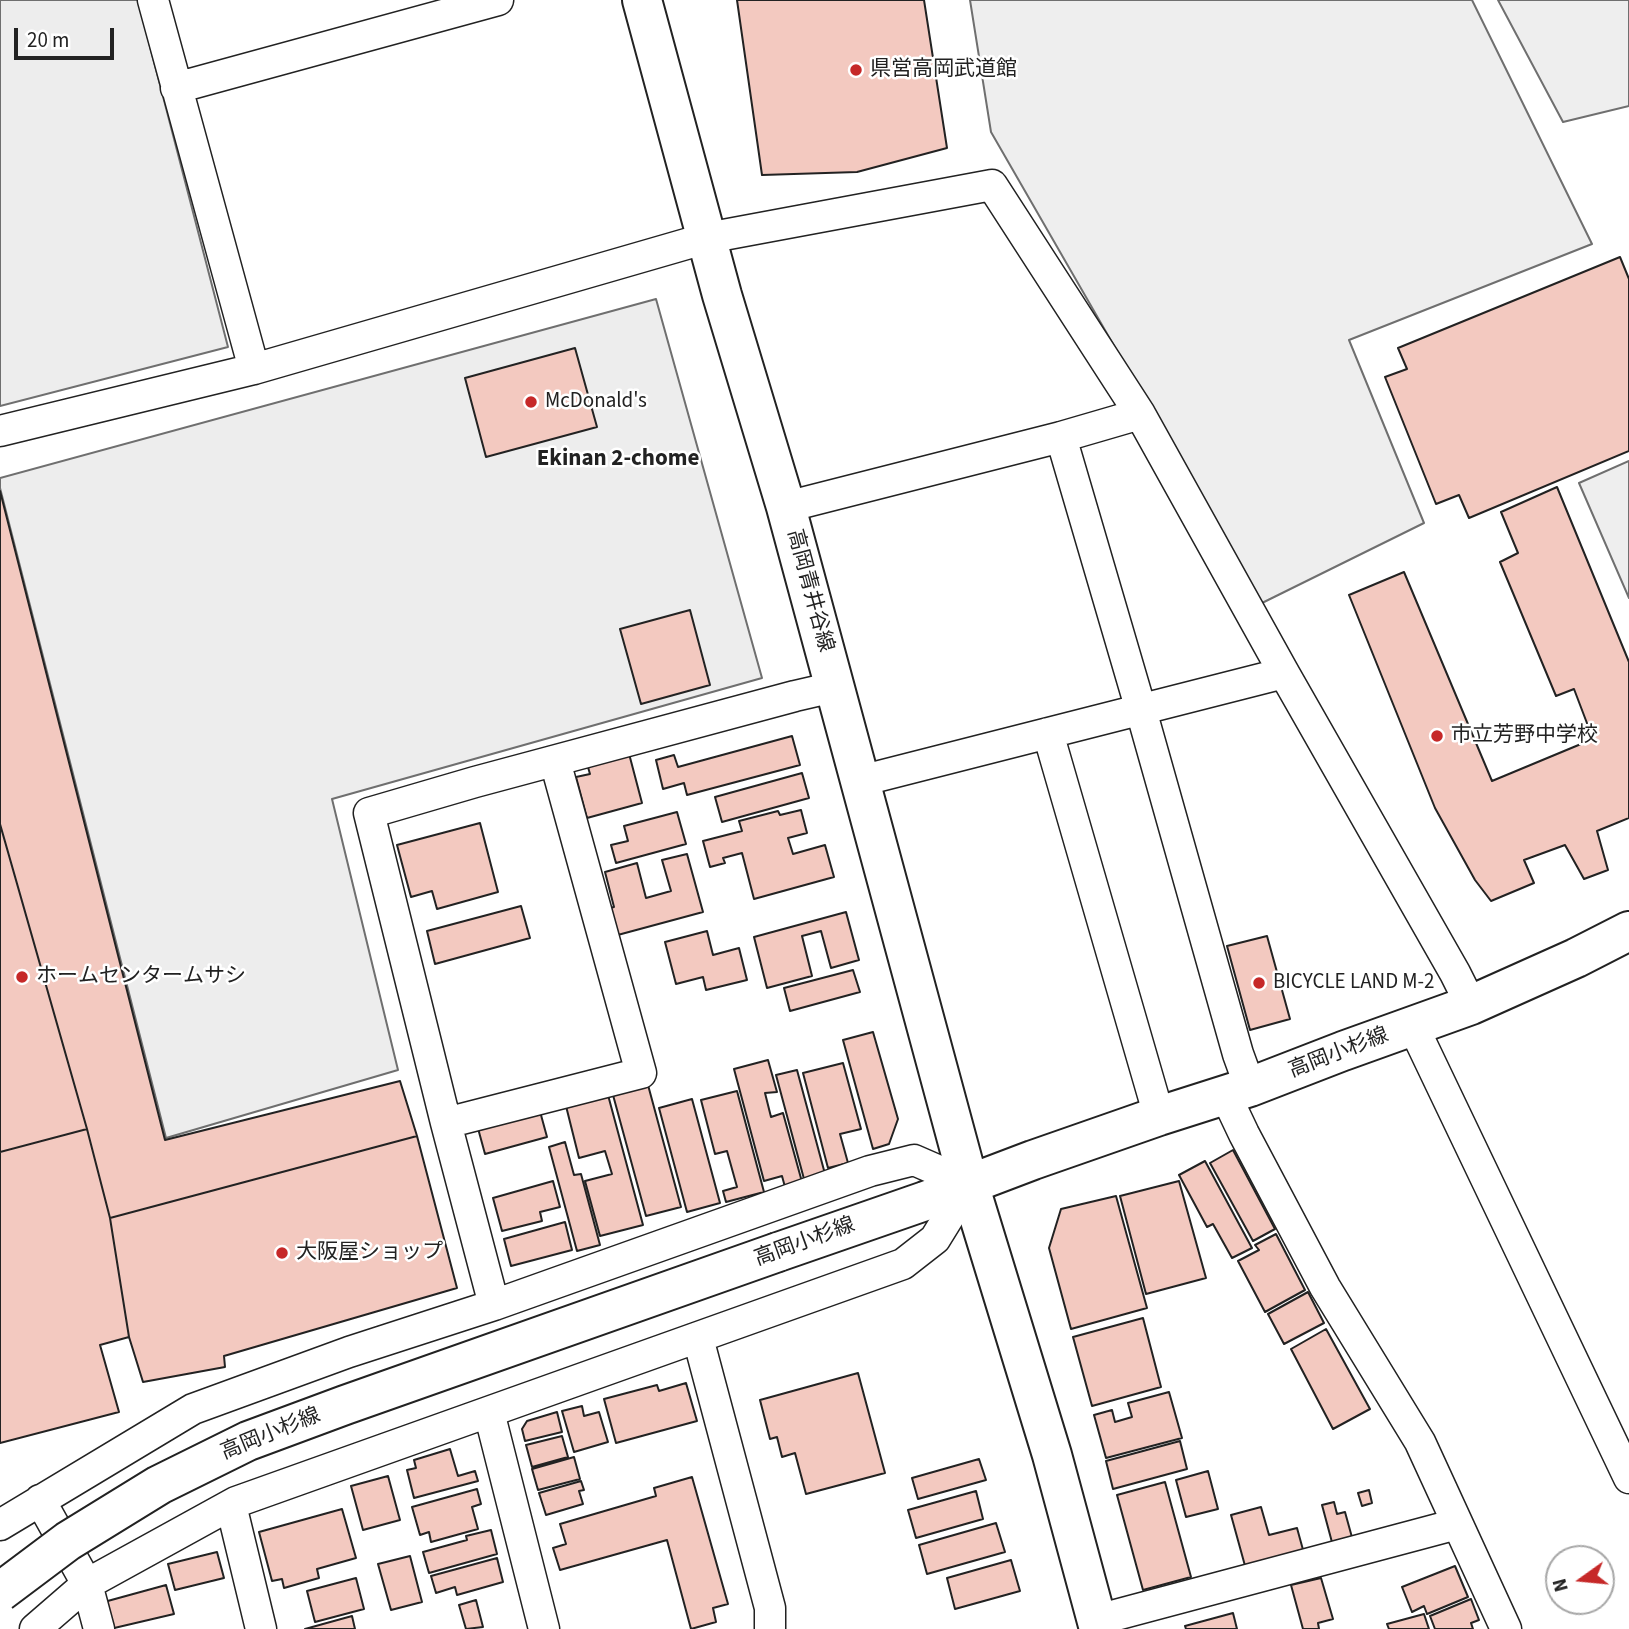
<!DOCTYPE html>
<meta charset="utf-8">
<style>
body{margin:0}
#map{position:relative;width:1629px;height:1629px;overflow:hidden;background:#fff;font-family:"Source Sans 3",sans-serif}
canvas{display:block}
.north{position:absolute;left:1545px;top:1545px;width:70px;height:70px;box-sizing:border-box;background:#fff;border:2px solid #a7a7a7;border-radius:50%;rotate:255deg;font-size:19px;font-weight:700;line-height:28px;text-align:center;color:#222}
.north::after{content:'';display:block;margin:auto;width:24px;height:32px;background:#c62828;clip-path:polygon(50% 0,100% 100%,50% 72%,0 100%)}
.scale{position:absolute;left:14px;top:28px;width:100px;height:32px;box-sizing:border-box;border:4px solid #222;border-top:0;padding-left:9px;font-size:21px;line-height:24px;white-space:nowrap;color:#222;-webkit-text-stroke:5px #fff;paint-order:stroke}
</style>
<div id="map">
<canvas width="1629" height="1629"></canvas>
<div class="north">N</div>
<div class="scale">20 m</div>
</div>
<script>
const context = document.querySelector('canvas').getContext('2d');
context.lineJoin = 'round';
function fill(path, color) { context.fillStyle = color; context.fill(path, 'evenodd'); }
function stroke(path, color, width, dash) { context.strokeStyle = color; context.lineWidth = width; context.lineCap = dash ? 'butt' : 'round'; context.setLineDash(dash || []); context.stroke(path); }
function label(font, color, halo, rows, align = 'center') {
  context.font = font + ' "Source Sans 3","Noto Sans JP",sans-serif'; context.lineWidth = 5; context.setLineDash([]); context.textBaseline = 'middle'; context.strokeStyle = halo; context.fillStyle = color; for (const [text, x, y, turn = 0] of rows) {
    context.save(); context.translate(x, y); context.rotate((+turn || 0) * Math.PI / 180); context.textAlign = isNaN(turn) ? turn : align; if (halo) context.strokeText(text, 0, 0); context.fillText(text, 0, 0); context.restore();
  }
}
const green = new Path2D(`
 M970,0H1472L1592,244L1349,340L1424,523L1262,603L991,132Z
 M1498,0H1629V106L1563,122Z
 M1629,461V598L1579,483Z`);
fill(green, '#eee');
stroke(green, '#6f6f6f', 2);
const parking = new Path2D(`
 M0,0H138L228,347L0,406Z
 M656,299L762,678L332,799L398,1070L166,1138L0,488V478Z`);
fill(parking, '#ededed');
stroke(parking, '#6f6f6f', 2);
const building = new Path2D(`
 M737,0H924L947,148L857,172L762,175Z
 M1620,257L1629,279V451L1469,518L1459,495L1436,504L1385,377L1407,369L1398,348Z
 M575,348L597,427L486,457L465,378Z
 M1557,487L1629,662V818L1597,831L1608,870L1584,879L1565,845L1524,860L1534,883L1491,901L1475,880L1435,808L1349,595L1404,572L1492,781L1593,739L1574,689L1556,696L1500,562L1518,553L1501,512Z
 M0,491L165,1140L400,1081L417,1136L110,1218L87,1129L0,824Z
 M690,610L710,685L641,704L620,629Z
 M792,736L800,765L687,795L684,783L663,789L656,760L674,755L678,767Z
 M627,746L642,803L587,818L576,777L590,774L585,757Z
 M802,773L809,798L722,822L715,797Z
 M801,810L807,833L788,838L793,854L825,845L834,877L754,899L742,853L723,858L725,863L710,867L703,841L742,831L739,821L778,811L780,815Z
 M677,812L686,844L616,863L611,845L628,841L624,826Z
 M480,823L498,892L437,909L432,891L411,897L397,845Z
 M0,824L87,1129L0,1152Z
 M687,854L703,912L614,936L606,909L614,907L605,872L637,863L646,898L671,891L662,860Z
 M521,906L530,938L435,964L427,931Z
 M846,912L859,960L831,968L821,931L802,936L812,976L767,988L754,937Z
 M707,931L713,955L739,948L747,980L706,990L703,977L676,984L665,942Z
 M1267,936L1290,1019L1250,1030L1227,946Z
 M853,970L860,992L790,1011L784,988Z
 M873,1032L898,1119L889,1144L873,1149L843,1040Z
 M768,1060L777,1092L765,1093L771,1117L783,1113L802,1182L785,1187L782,1176L764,1181L734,1069Z
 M843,1063L861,1129L840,1134L848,1163L828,1168L803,1073Z
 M797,1070L825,1174L804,1179L776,1075Z
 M648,1085L681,1207L646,1216L613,1095Z
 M737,1091L764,1192L726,1202L723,1191L737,1187L727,1151L715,1154L701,1100Z
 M608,1095L643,1225L600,1236L585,1181L612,1174L605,1151L579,1158L566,1106Z
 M692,1099L720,1203L687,1212L659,1108Z
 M538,1104L547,1137L485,1154L476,1121Z
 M87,1129L110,1218L129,1337L100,1345L119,1412L0,1443V1152Z
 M417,1136L457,1288L224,1356L225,1367L143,1382L129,1337L110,1218Z
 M565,1142L574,1175L581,1174L600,1245L577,1251L549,1147Z
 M1233,1150L1275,1229L1253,1241L1210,1163Z
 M1205,1161L1252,1248L1232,1258L1213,1224L1207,1227L1179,1175Z
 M553,1181L560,1207L540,1212L542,1221L502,1231L493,1198Z
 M1179,1181L1206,1278L1146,1294L1120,1196Z
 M1116,1196L1147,1308L1071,1329L1049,1248L1061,1209Z
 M565,1222L572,1250L511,1266L504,1239Z
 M1276,1234L1305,1290L1265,1312L1238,1261L1259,1250L1255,1245Z
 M1308,1292L1324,1323L1284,1344L1268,1314Z
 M1143,1318L1161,1387L1092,1406L1073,1337Z
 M1326,1329L1370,1409L1333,1429L1291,1349Z
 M858,1373L885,1473L806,1494L795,1453L782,1457L777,1437L770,1439L760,1400Z
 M686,1383L697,1421L616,1443L604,1399L657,1385L659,1391Z
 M1169,1392L1182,1438L1106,1458L1094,1415L1112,1410L1115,1422L1132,1417L1128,1403Z
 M582,1406L584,1416L599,1412L608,1442L574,1452L562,1411Z
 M557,1412L562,1432L525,1441L522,1429L527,1421Z
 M562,1436L568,1457L532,1467L526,1445Z
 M1180,1441L1187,1469L1113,1489L1106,1461Z
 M450,1449L458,1476L475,1471L478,1481L414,1498L407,1470L416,1468L414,1460Z
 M574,1457L580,1479L538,1490L532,1469Z
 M979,1459L986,1480L918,1499L912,1478Z
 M1208,1471L1218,1509L1186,1517L1176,1480Z
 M388,1476L400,1520L363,1530L351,1486Z
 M692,1477L728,1604L713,1608L716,1622L691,1629L667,1540L560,1570L553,1548L566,1544L560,1524L656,1496L654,1488Z
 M581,1481L584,1490L579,1491L583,1504L546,1515L539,1493Z
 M1165,1482L1191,1577L1143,1590L1117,1495Z
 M477,1489L481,1504L472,1507L478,1529L431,1542L429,1532L420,1535L412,1507Z
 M1369,1490L1372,1503L1362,1506L1358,1493Z
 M976,1491L983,1519L916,1538L908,1510Z
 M1334,1502L1337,1514L1345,1512L1353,1541L1333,1546L1322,1505Z
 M1261,1507L1269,1535L1297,1528L1305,1557L1247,1573L1231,1515Z
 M342,1509L356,1558L317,1569L319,1578L284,1588L282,1579L272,1581L259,1532Z
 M996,1523L1005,1552L927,1574L919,1545Z
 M491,1530L497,1554L429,1573L423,1552L467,1540L466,1536Z
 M217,1552L224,1578L175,1590L168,1564Z
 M410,1556L422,1602L391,1610L378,1564Z
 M497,1558L503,1582L457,1595L455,1587L436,1593L431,1576Z
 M1011,1560L1020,1591L955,1609L947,1578Z
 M1455,1566L1468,1597L1427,1614L1424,1606L1412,1612L1402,1587Z
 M356,1578L364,1609L315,1622L307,1591Z
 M1321,1578L1333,1619L1318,1623L1319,1629H1303L1291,1585Z
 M166,1585L174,1614L110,1629L104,1602Z
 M1471,1599L1479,1620L1471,1623L1473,1629H1435L1430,1616Z
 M476,1600L483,1627L466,1629L459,1605Z
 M1233,1613L1237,1629H1186L1185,1626Z
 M1424,1614L1429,1629H1389L1387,1624Z
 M352,1616L355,1629H305Z`);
fill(building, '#f3c9c0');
stroke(building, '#222', 2);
const street = new Path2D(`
 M153,0L254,369
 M176,88L498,0
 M0,431L254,369L707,238L992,185L1140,414L1284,673L1455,973L1471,1005
 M1061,437L1141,710L1238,1054L1250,1087
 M786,507L1061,437L1140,414
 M1048,733L1159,1116
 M860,781L1284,673
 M1413,1026L1629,1478
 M1226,1096L1244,1134L1325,1287L1420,1442L1506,1629
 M446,1123L641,1073L555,761
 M494,1305L446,1123L369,813L475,782L795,696L834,687
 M698,1338L770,1608V1629
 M489,1412L544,1629
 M40,1500L87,1584L99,1629
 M231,1505L261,1629
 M0,1525L193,1409L349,1352L494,1305L870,1171L914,1160L969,1184L935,1239L903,1264L236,1502L87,1584L35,1629
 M1097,1620L1457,1524`);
const secondary = new Path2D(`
 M969,1184L1052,1455L1099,1629`);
const primary = new Path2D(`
 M642,0L722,295L786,507L969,1184
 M778,1252L925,1201L1033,1160L1159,1116L1250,1087L1343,1051L1471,1005L1576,958L1629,931`);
stroke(street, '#222', 33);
stroke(secondary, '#222', 42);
stroke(primary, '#222', 42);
stroke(street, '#fff', 30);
stroke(secondary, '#fff', 38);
stroke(primary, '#fff', 38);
const primaryBridge = new Path2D(`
 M0,1592L68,1541L159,1485L248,1441L345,1405L778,1252`);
stroke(primaryBridge, '#222', 42, []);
stroke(primaryBridge, '#fff', 38);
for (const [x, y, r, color] of [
 [856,70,7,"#c62828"],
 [531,402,7,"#c62828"],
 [1437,736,7,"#c62828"],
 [22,977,7,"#c62828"],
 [1259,983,7,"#c62828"],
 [282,1253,7,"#c62828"]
]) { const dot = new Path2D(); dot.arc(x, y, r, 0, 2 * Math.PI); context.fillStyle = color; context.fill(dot); stroke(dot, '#fff', 2.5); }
label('21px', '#222', '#fff', [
 ["県営高岡武道館",870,70],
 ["McDonald's",545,402],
 ["市立芳野中学校",1451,736],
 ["ホームセンタームサシ",36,977],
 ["BICYCLE LAND M-2",1273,983],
 ["大阪屋ショップ",296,1253]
], 'left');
label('21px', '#222', '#fff', [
 ["高岡青井谷線",809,591,75],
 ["高岡小杉線",1339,1054,-21],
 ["高岡小杉線",805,1243,-20],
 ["高岡小杉線",271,1435,-22]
]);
label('bold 23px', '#222', '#fff', [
 ["Ekinan 2-chome",618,460]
]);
</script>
